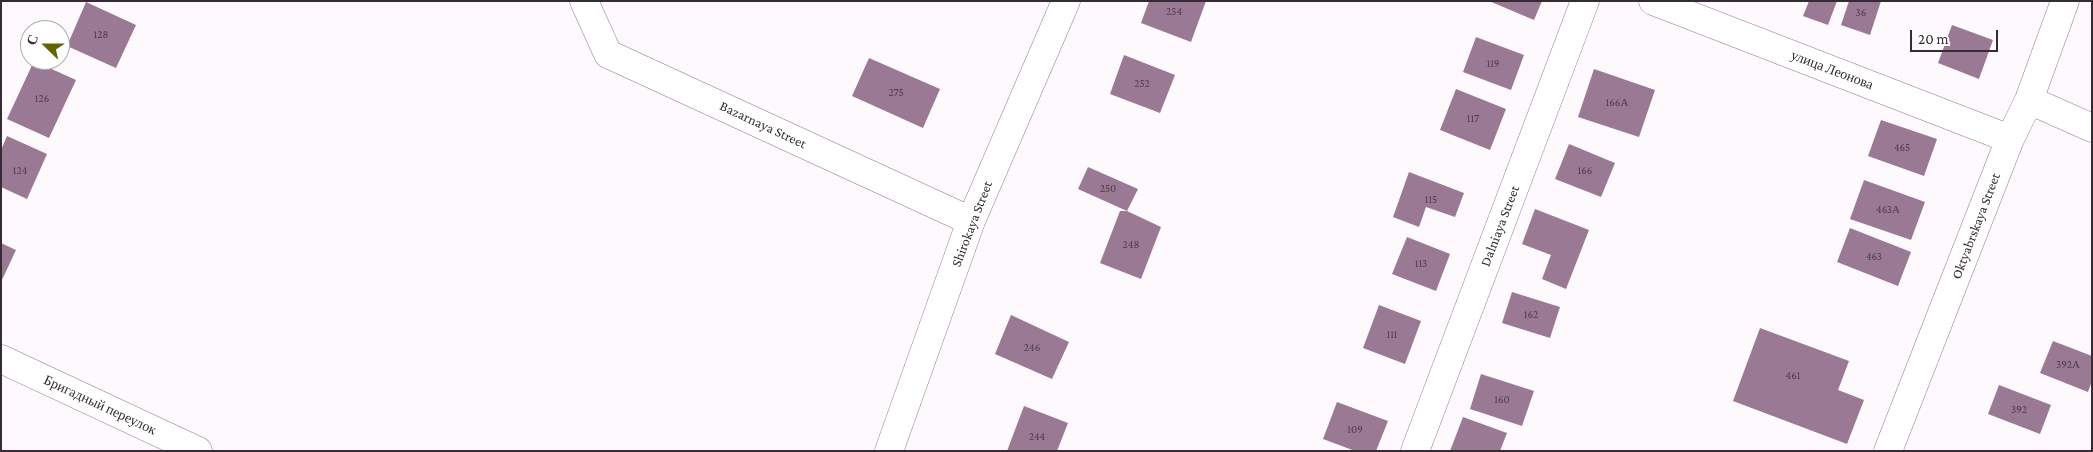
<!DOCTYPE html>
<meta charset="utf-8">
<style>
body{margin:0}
#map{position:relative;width:2093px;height:452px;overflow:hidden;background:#fef9fd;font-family:"Crimson Pro",serif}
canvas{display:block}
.frame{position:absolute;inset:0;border:2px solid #352b34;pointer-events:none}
.north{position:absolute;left:20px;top:20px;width:50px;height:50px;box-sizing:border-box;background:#fff;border:1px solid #aeaaae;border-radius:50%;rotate:292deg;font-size:14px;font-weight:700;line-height:20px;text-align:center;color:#352b34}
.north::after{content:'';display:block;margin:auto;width:18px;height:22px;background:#626400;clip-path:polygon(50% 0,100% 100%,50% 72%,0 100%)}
.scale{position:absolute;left:1910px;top:30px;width:88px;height:22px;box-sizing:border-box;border:2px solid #352b34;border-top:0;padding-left:6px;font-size:15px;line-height:18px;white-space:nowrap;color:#352b34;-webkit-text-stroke:4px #fff;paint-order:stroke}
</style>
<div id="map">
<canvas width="2093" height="452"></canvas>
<div class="frame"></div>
<div class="north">С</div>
<div class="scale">20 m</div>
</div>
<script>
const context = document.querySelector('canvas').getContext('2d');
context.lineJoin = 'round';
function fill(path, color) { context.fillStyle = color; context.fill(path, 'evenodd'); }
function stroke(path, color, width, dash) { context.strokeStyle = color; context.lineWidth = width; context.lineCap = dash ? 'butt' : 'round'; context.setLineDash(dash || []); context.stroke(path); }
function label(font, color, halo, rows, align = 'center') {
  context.font = font + ' "Crimson Pro",serif'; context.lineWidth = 5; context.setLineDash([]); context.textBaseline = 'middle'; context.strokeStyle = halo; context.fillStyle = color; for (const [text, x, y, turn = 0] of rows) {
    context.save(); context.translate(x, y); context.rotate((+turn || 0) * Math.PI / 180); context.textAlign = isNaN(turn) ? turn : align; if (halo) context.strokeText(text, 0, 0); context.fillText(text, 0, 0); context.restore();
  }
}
fill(new Path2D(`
 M1149,1H1206L1191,42L1141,23Z
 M1489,1H1542L1534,20Z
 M1809,1H1837L1828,25L1803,16Z
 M1849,1H1881L1870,35L1841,25Z
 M86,2L136,25L116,68L67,46Z
 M1952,25L1993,40L1979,79L1938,63Z
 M1476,37L1524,55L1511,90L1463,72Z
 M1124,55L1175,75L1160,113L1110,94Z
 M869,58L940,89L923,128L852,96Z
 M34,61L76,80L49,138L7,119Z
 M1594,69L1655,90L1639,137L1578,117Z
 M1456,89L1506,109L1490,150L1440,130Z
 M1881,120L1937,139L1924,176L1868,156Z
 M7,136L47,154L27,199L1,187V150Z
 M1569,144L1615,163L1601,197L1555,179Z
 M1088,167L1138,189L1127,211L1078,189Z
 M1409,172L1464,193L1455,217L1426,207L1419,227L1393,217Z
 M1864,180L1925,202L1911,240L1850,219Z
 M1535,209L1589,230L1566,289L1542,279L1551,255L1522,244Z
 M1120,211H1127L1161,227L1141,279L1100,263Z
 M1850,228L1911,252L1898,286L1837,262Z
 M1407,237L1450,254L1436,291L1392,274Z
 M1,243L16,250L1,282Z
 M1512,292L1560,307L1550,338L1502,323Z
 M1379,305L1421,321L1405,364L1363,348Z
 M1011,315L1069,342L1052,379L995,354Z
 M1760,328L1849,361L1838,390L1864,400L1847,444L1733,401Z
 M2053,341L2092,356V381L2088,392L2040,373Z
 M1481,374L1534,391L1522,426L1470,409Z
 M1999,385L2051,405L2040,434L1988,414Z
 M1337,402L1388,421L1376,451H1355L1323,439Z
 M1024,406L1068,423L1057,451H1007Z
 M1463,417L1507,433L1500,451H1450Z`), '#9a7995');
const street = new Path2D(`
 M584,1L608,54L971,221
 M1653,1L2010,139
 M2029,100L2092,128
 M1,359L198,451
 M889,451L971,221L1066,1
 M1415,451L1585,1
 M1888,451L2010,139L2029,100L2065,1`);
stroke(street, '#927a8e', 29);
stroke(street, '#fff', 28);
label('11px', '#4e3e4c', null, [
 ["254",1174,12],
 ["36",1861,13],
 ["128",101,35],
 ["119",1493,64],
 ["252",1142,84],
 ["275",896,93],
 ["126",42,99],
 ["166А",1617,103],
 ["117",1473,119],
 ["465",1902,148],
 ["124",20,171],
 ["166",1585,171],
 ["250",1108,189],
 ["115",1431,200],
 ["463А",1888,210],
 ["248",1131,245],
 ["463",1874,257],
 ["113",1421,264],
 ["162",1531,315],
 ["111",1392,335],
 ["246",1032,348],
 ["392А",2068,365],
 ["461",1793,376],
 ["160",1502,400],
 ["392",2019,410],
 ["109",1355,430],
 ["244",1037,437]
]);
label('14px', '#352b34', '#fff', [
 ["улица Леонова",1832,70,21],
 ["Bazarnaya Street",763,125,25],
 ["Shirokaya Street",972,224,-69],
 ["Dalniaya Street",1500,226,-69],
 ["Oktyabrskaya Street",1976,226,-69],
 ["Бригадный переулок",100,405,25]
]);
</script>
